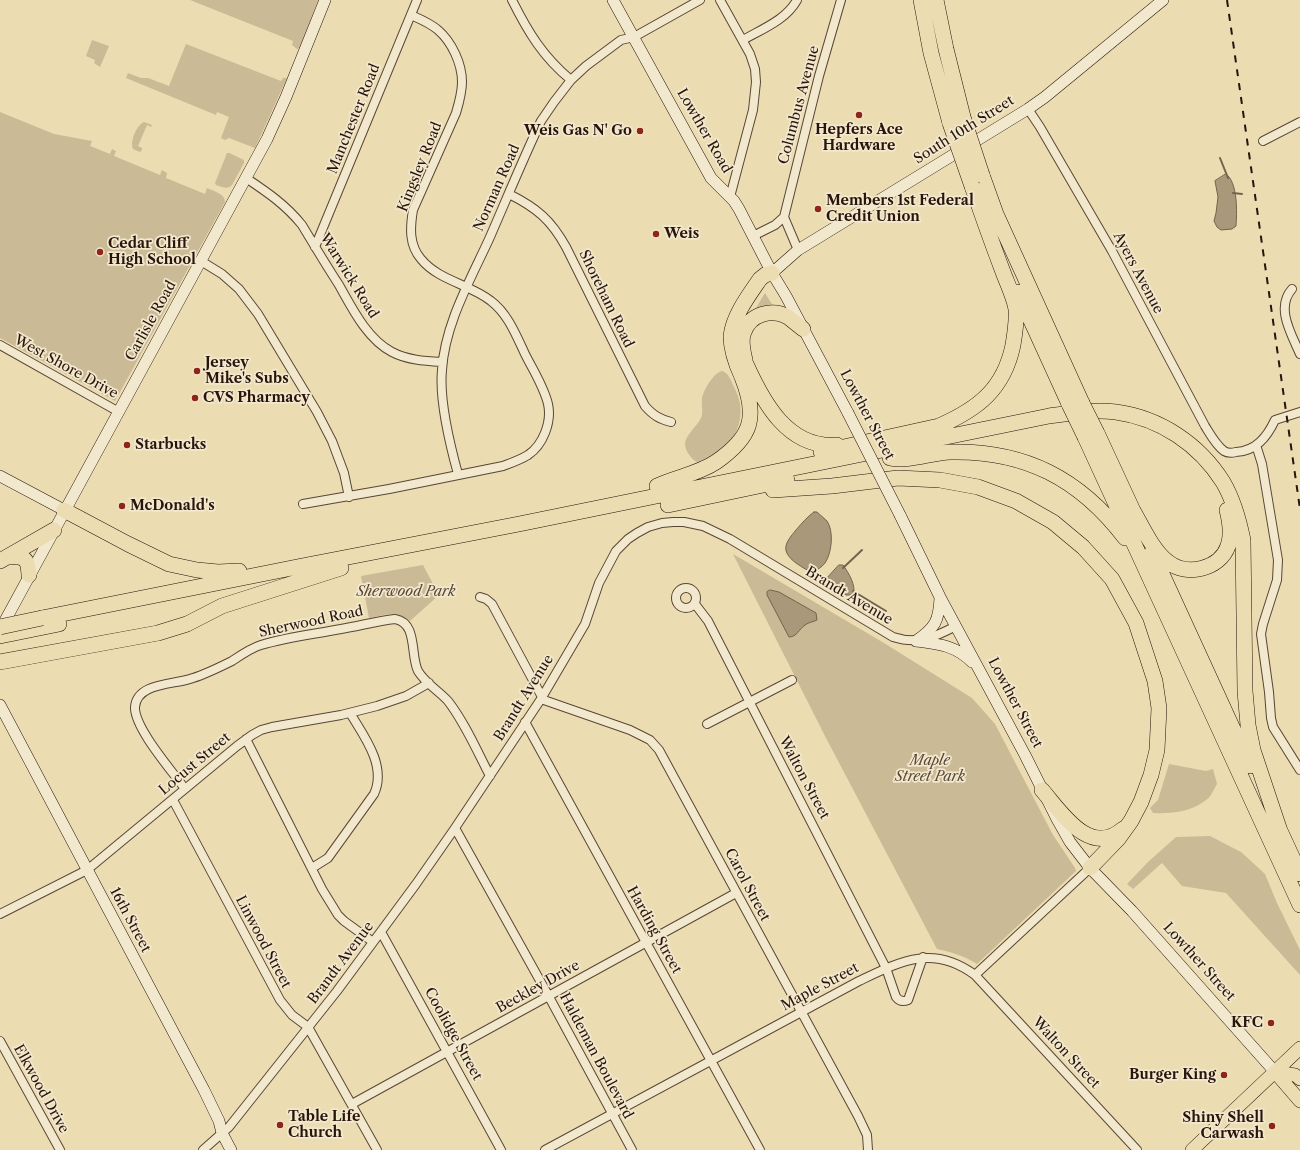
<!DOCTYPE html>
<style>
body{margin:0}
canvas{display:block;background:#ebdcb2}
</style>
<canvas width="1300" height="1150"></canvas>
<script>
const context = document.querySelector('canvas').getContext('2d');
context.lineJoin = 'round';
function fill(path, color) { context.fillStyle = color; context.fill(path, 'evenodd'); }
function stroke(path, color, width, dash) { context.strokeStyle = color; context.lineWidth = width; context.lineCap = dash ? 'butt' : 'round'; context.setLineDash(dash || []); context.stroke(path); }
function label(font, color, halo, rows, align = 'center') {
  context.font = font + ' "Libre Caslon Text",serif'; context.lineWidth = 3.5; context.setLineDash([]); context.textBaseline = 'middle'; context.strokeStyle = halo; context.fillStyle = color; for (const [text, x, y, turn = 0] of rows) {
    context.save(); context.translate(x, y); context.rotate((+turn || 0) * Math.PI / 180); context.textAlign = isNaN(turn) ? turn : align; if (halo) context.strokeText(text, 0, 0); context.fillText(text, 0, 0); context.restore();
  }
}
fill(new Path2D(`
 M190,0H318L300,48L297,49L292,45L293,41Z
 M92,40L109,46L100,67L94,63L95,60L86,56Z
 M186,44L281,81L283,78H287L255,148L229,138L225,140L221,138L229,117L217,112L216,115L126,78L128,73L141,78H148L169,86Z
 M0,112L54,134L92,141L90,146L110,154L112,149L116,151L114,156L160,175L162,170L167,173L166,178L205,194L207,188C214,191 225,194 225,202L115,401L0,338Z
 M144,122L152,125L151,127L147,125L138,146L142,148V150L140,152L133,149C130,141 136,126 144,122Z
 M227,153H229L244,160V163L232,185C228,190 222,187 216,185L215,183Z
 M765,293L775,309L753,313Z
 M722,371C729,373 731,381 734,387C748,413 739,440 714,455C711,457 705,462 701,463C695,463 688,455 686,449C681,436 699,427 702,415C703,410 701,404 702,399C703,391 713,373 722,371Z
 M733,554L884,643L972,698L995,724L1053,835L1075,868L1076,871L977,964C965,956 951,952 937,949L826,738Z
 M423,565L439,595L410,621C396,610 385,615 369,618L361,576Z
 M1169,764L1206,771L1213,769L1217,784C1214,789 1211,797 1206,800C1191,812 1171,814 1153,813L1150,808L1158,800Z
 M1210,836L1241,852L1265,874L1277,903L1300,950V975L1226,893L1182,886L1162,863L1133,889L1127,884L1148,862L1176,837Z`), '#caba96');
const water = new Path2D(`
 M1226,174C1238,182 1237,213 1236,226L1232,229L1221,230L1217,227L1214,221L1216,213L1218,197L1215,181Z
 M814,512H817C820,515 824,518 827,521C834,531 832,553 825,563C822,567 817,570 812,572C806,570 802,567 796,563C780,551 785,543 796,530C802,523 807,517 814,512Z
 M839,565H843C848,572 857,586 853,595H846L827,585L825,582L827,578Z
 M770,590L779,592L816,613L817,620C813,622 809,622 805,625C799,629 797,637 789,637L767,595V592Z`);
fill(water, '#a99879');
stroke(water, '#75634d', 1);
stroke(new Path2D(`
 M1220,158L1228,178
 M1233,193L1242,194
 M843,568L862,550
 M853,591L886,611`), '#75634d', 2);
const street = new Path2D(`
 M512,0C528,32 543,57 571,80
 M720,0L750,54L755,69L756,82L753,110L730,197
 M743,40C762,29 786,20 797,0
 M1028,109L1040,127L1112,251L1205,426C1210,434 1216,445 1224,451C1227,453 1232,453 1236,452C1256,451 1267,437 1275,420L1300,412
 M1263,141L1300,122
 M246,178C267,192 286,205 302,225C314,245 326,265 339,285C352,308 367,339 392,352C407,360 425,361 442,362
 M509,194C537,208 551,220 566,247L645,406C653,415 659,419 671,422
 M753,236L775,225L784,217
 M315,247L417,0
 M798,250L784,217L819,76L841,0
 M201,261L222,274L239,289L258,314L317,412L332,441L344,473L349,497
 M1292,289C1275,308 1292,335 1300,354
 M0,345L119,412
 M1256,445L1262,464L1278,560L1277,580L1263,624L1261,634L1269,692L1271,718L1273,727L1300,770
 M458,474C450,445 439,401 442,370C445,323 471,279 490,237C507,198 523,159 541,121L554,102L571,80L586,66L621,40L634,37L700,0
 M303,504L389,489L503,466C511,463 520,460 528,455C543,445 552,422 548,404C544,387 533,370 525,354C516,335 508,314 491,301C470,284 439,281 421,259C409,245 410,228 413,210L456,113C459,103 462,93 462,82C462,64 452,42 438,30C430,23 420,19 411,15
 M676 598a10 10 0 1 1 20 0a10 10 0 1 1-20 0Z
 M480,597L486,599L492,604L542,697
 M695,604L708,621L886,968L896,997C899,1001 903,1002 908,1000L923,957
 M541,699L630,730L650,740L659,750L858,1116L867,1135L868,1150
 M525,722L760,1150
 M707,724L792,680
 M246,739L322,889L338,915L344,921L373,942
 M185,789C173,772 134,728 135,707C137,682 175,685 193,678C206,674 220,667 232,661C241,655 251,648 261,645C287,637 315,634 341,629C359,626 377,621 395,619C418,623 410,655 418,671C425,683 439,691 448,701C465,723 477,751 490,776
 M173,800L280,1000L292,1015L308,1027L377,1150
 M455,828L548,995L632,1150
 M312,868L328,858L374,794C387,766 364,736 350,713
 M0,914L87,870L237,746L252,735L261,730L272,727L341,715L377,706L406,696L429,683
 M381,932L501,1150
 M975,975L1090,868
 M0,1041L60,1150
 M352,1104L736,893
 M203,1150L229,1127L337,991L416,884L455,828L541,699L585,624L599,583L616,551L628,539L637,533L648,527L662,523L673,522H684L703,526L730,539L893,637C918,645 933,638 956,626
 M545,1150L859,981C901,961 933,944 975,975L1137,1150`);
const secondary = new Path2D(`
 M613,0L711,178L734,201L739,209L772,273L786,296L848,413
 M772,273L798,250L1028,109L1045,97L1163,0
 M0,476L64,510
 M900,515L940,597L1025,755L1057,819L1070,842L1090,868L1132,911L1275,1072
 M0,630L267,139L286,97L325,0
 M916,641C938,644 955,645 972,662
 M916,641C935,628 939,621 940,598
 M0,705L204,1090L219,1121L222,1133L231,1150`);
const primary = new Path2D(`
 M1275,1072L1300,1101
 M1275,1072L1295,1075L1300,1079
 M1192,1150L1300,1048`);
const highway = new Path2D(`
 M921,0L931,53L950,123
 M936,0L946,49L963,117
 M982,175L996,214L1082,403
 M1018,292L1069,404
 M745,360C743,351 740,340 744,332C750,314 772,308 788,317C793,321 798,325 803,329
 M746,364C763,402 788,449 837,445
 M1097,433L1135,515
 M1085,437L1300,905
 M821,452L939,426C978,409 1004,389 1013,345C1015,333 1017,321 1016,309C1014,297 1007,283 1003,272C992,243 982,215 972,186
 M890,458C908,462 930,453 950,452C1025,450 1080,479 1125,538
 M657,486C676,477 698,474 716,462C752,437 758,417 742,377C736,364 731,350 731,336C733,316 749,295 760,279L765,275L772,273
 M773,490L832,486L898,478L940,480L978,487L1016,501L1053,522L1083,547L1112,579L1136,623L1155,681L1159,708L1157,750L1151,775L1141,802L1131,821L1118,839L1090,868
 M668,505L787,480
 M1131,507C1141,524 1152,550 1168,562C1187,577 1220,569 1228,546C1232,535 1230,522 1227,510
 M64,510L128,544L169,564L197,570L218,572L239,571
 M1152,552L1250,766
 M8,557C25,556 28,558 29,575
 M0,561L54,530
 M42,618L302,566L519,524L1049,416C1071,413 1094,409 1116,412C1160,418 1199,444 1223,482C1233,499 1239,520 1243,540L1245,691L1248,725L1253,750L1280,831
 M0,636L59,624
 M0,662L158,633L187,624L222,606L341,568
 M1042,790C1061,812 1090,858 1123,829
 M1276,822L1300,874`);
stroke(street, '#594635', 10);
stroke(secondary, '#28140b', 12);
stroke(primary, '#28140b', 14);
stroke(highway, '#28140b', 16);
stroke(street, '#f2e8cd', 8);
stroke(secondary, '#f2e8cd', 11);
stroke(primary, '#ebdcb2', 13);
stroke(highway, '#ebdcb2', 15);
stroke(new Path2D(`
 M1227,0L1300,509`), '#28140b', 2, [7, 7]);
const secondaryBridge = new Path2D(`
 M848,413L900,515`);
const highwayBridge = new Path2D(`
 M963,117L982,175
 M950,123L972,186
 M1082,403L1097,433
 M1069,404L1085,437
 M0,627L42,618`);
stroke(secondaryBridge, '#28140b', 12, []);
stroke(highwayBridge, '#28140b', 16, []);
stroke(secondaryBridge, '#f2e8cd', 11);
stroke(highwayBridge, '#ebdcb2', 15);
for (const [x, y, r, color] of [
 [859,115,4,"#8f2418"],
 [640,131,4,"#8f2418"],
 [818,209,4,"#8f2418"],
 [656,234,4,"#8f2418"],
 [100,252,4,"#8f2418"],
 [197,371,4,"#8f2418"],
 [195,398,4,"#8f2418"],
 [127,445,4,"#8f2418"],
 [122,506,4,"#8f2418"],
 [1271,1023,4,"#8f2418"],
 [1224,1075,4,"#8f2418"],
 [280,1125,4,"#8f2418"],
 [1272,1126,4,"#8f2418"]
]) { const dot = new Path2D(); dot.arc(x, y, r, 0, 2 * Math.PI); context.fillStyle = color; context.fill(dot); stroke(dot, '#f2e8cd', 1.5); }
label('14px', '#28140b', '#f2e8cd', [
 ["Columbus Avenue",799,105,-75],
 ["Manchester Road",354,119,-68],
 ["South 10th Street",964,130,-32],
 ["Lowther Road",704,131,60],
 ["Kingsley Road",420,167,-68],
 ["Norman Road",497,188,-66],
 ["Ayers Avenue",1138,273,62],
 ["Warwick Road",349,276,58],
 ["Shoreham Road",606,299,64],
 ["Carlisle Road",151,321,-61],
 ["West Shore Drive",66,367,29],
 ["Lowther Street",867,415,62],
 ["Brandt Avenue",849,596,31],
 ["Sherwood Road",311,622,-12],
 ["Brandt Avenue",524,698,-58],
 ["Lowther Street",1015,703,62],
 ["Locust Street",195,764,-40],
 ["Walton Street",804,778,62],
 ["Carol Street",747,885,62],
 ["16th Street",130,920,62],
 ["Harding Street",654,930,61],
 ["Linwood Street",263,942,62],
 ["Lowther Street",1199,962,48],
 ["Brandt Avenue",341,963,-53],
 ["Beckley Drive",538,987,-29],
 ["Maple Street",820,987,-28],
 ["Coolidge Street",453,1034,61],
 ["Walton Street",1066,1053,47],
 ["Haldeman Boulevard",596,1056,62],
 ["Elkwood Drive",41,1089,61]
]);
label('bold 14px', '#28140b', '#f2e8cd', [
 ["Hepfers Ace",859,130,"center"],
 ["Hardware",859,146,"center"],
 ["Weis Gas N' Go",632,131,"right"],
 ["Members 1st Federal",826,201],
 ["Credit Union",826,217],
 ["Weis",664,234],
 ["Cedar Cliff",108,244],
 ["High School",108,260],
 ["Jersey",205,363],
 ["Mike's Subs",205,379],
 ["CVS Pharmacy",203,398],
 ["Starbucks",135,445],
 ["McDonald's",130,506],
 ["KFC",1263,1023,"right"],
 ["Burger King",1216,1075,"right"],
 ["Table Life",288,1117],
 ["Church",288,1133],
 ["Shiny Shell",1264,1118,"right"],
 ["Carwash",1264,1134,"right"]
], 'left');
label('italic 14px', '#594635', '#f2e8cd', [
 ["Sherwood Park",406,592],
 ["Maple",930,761],
 ["Street Park",930,777]
]);
</script>
